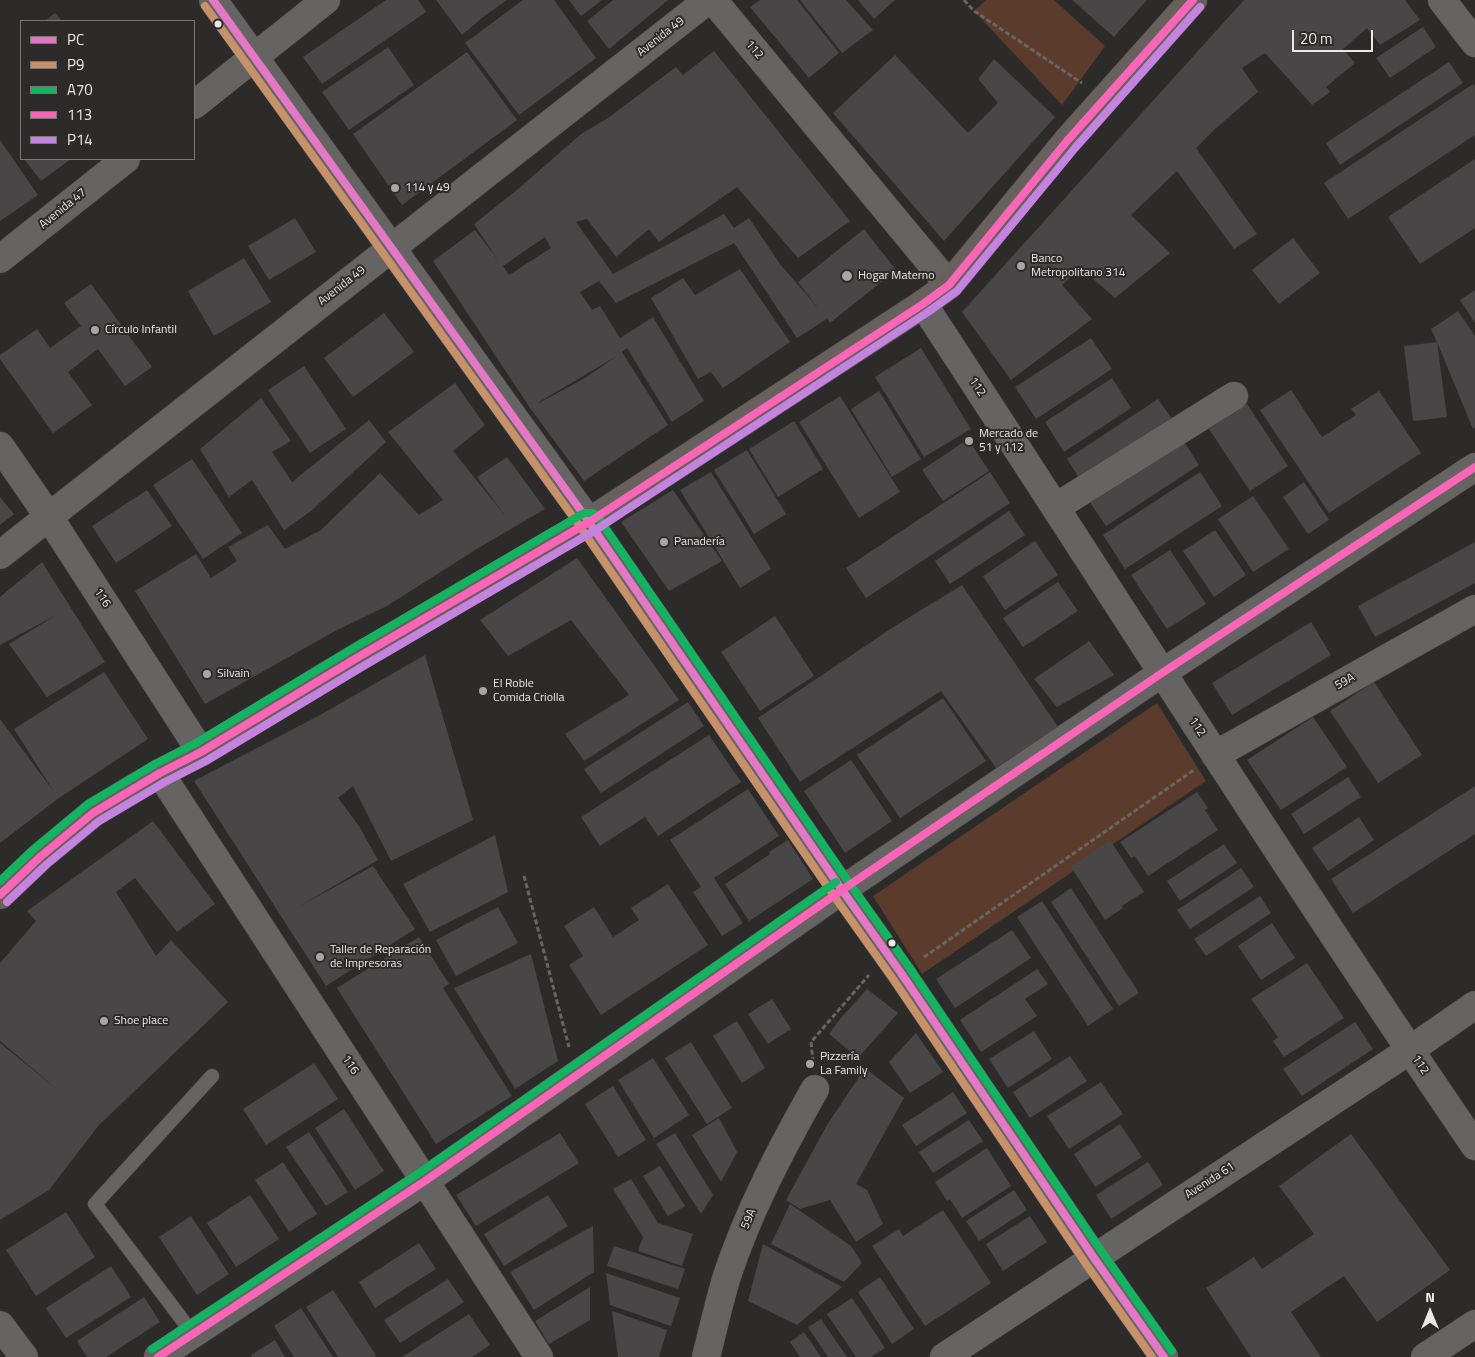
<!DOCTYPE html>
<meta charset="utf-8">
<style>
body{margin:0}
#map{position:relative;width:1475px;height:1357px;overflow:hidden;background:#2d2b2a;font-family:"Titillium Web",sans-serif}
canvas{display:block}
.legend{position:absolute;left:20px;top:20px;width:175px;height:140px;box-sizing:border-box;background:#2e2a29;border:1px solid #7a7675;margin:0;padding:6px 9px;list-style:none;font-size:15px;color:#ebe8e7}
.legend li{display:flex;align-items:center;gap:10px;height:25px}
.legend b{width:25px;border:1px solid #7a7675}
.north{position:absolute;left:1405px;top:1287px;width:50px;height:50px;-webkit-text-stroke:4px #2e2a29;paint-order:stroke;rotate:0deg;font-size:14px;font-weight:700;line-height:20px;text-align:center;color:#ebe8e7}
.north::after{content:'';display:block;margin:auto;width:18px;height:22px;background:#ebe8e7;clip-path:polygon(50% 0,100% 100%,50% 72%,0 100%)}
.scale{position:absolute;left:1292px;top:30px;width:81px;height:22px;box-sizing:border-box;border:2px solid #ebe8e7;border-top:0;padding-left:6px;font-size:15px;line-height:18px;white-space:nowrap;color:#ebe8e7;-webkit-text-stroke:4px #2e2a29;paint-order:stroke}
</style>
<div id="map">
<canvas width="1475" height="1357"></canvas>
<ul class="legend">
<li><b style="height:6px;background:#e379c4"></b>PC</li>
<li><b style="height:6px;background:#c7916a"></b>P9</li>
<li><b style="height:6px;background:#13b361"></b>A70</li>
<li><b style="height:6px;background:#fa66b7"></b>113</li>
<li><b style="height:6px;background:#c483df"></b>P14</li>
</ul>
<div class="north">N</div>
<div class="scale">20 m</div>
</div>
<script>
const context = document.querySelector('canvas').getContext('2d');
context.lineJoin = 'round';
function fill(path, color) { context.fillStyle = color; context.fill(path, 'evenodd'); }
function stroke(path, color, width, dash) { context.strokeStyle = color; context.lineWidth = width; context.lineCap = dash ? 'butt' : 'round'; context.setLineDash(dash || []); context.stroke(path); }
function label(font, color, halo, rows, align = 'center') {
  context.font = font + ' "Titillium Web",sans-serif'; context.lineWidth = 4; context.setLineDash([]); context.textBaseline = 'middle'; context.strokeStyle = halo; context.fillStyle = color; for (const [text, x, y, turn = 0] of rows) {
    context.save(); context.translate(x, y); context.rotate((+turn || 0) * Math.PI / 180); context.textAlign = isNaN(turn) ? turn : align; if (halo) context.strokeText(text, 0, 0); context.fillText(text, 0, 0); context.restore();
  }
}
fill(new Path2D(`
 M986,0H1054L1105,46L1062,105L974,11Z
 M1157,703L1206,781L922,974L873,896Z`), '#5b3b2b');
fill(new Path2D(`
 M386,0H418L426,12L322,84L303,57Z
 M436,0H507L483,17L462,35Z
 M523,0H554L596,58L519,115L465,43Z
 M569,0H602L581,16Z
 M613,0H668L609,49L587,21Z
 M760,0H797L839,53L809,78L750,7Z
 M800,0H846L873,30L842,53Z
 M858,0H895L874,19Z
 M1072,0H1147L1114,37Z
 M1244,0H1405L1420,20L1380,45L1367,28L1343,49L1355,63L1326,87L1330,92L1312,105L1265,53L1242,68L1258,92L1216,128L1196,148L1257,234L1234,249L1177,171L1131,215L1170,253L1115,298L1081,268L1062,285L1092,319L1011,380L962,312Z
 M55,13L62,21H45Z
 M1423,27L1436,47L1390,78L1376,58Z
 M388,47L414,85L349,130L322,92Z
 M714,51L850,221L798,258L737,187L659,242L649,229L616,257L587,219L576,222L613,274L724,214L734,228L749,218L780,264L819,309L798,282L864,229L896,270L830,323L827,319L797,338L734,243L616,303L599,281L580,292L592,310L600,306L620,338L653,317L704,401L672,422L627,348L622,352L668,425L584,481L530,408L433,261L475,230L498,260L474,224L517,190L581,134L608,118L676,67L683,75ZM545,237L551,248L509,275L503,266ZM617,356L585,378L539,403V402Z
 M467,52L517,120L402,205L353,134Z
 M895,55L968,133L998,103L978,79L994,59L1055,117L944,241L833,113Z
 M1449,62L1463,83L1340,165L1326,143Z
 M1473,84L1475,87V135L1348,219L1324,183Z
 M0,140L38,195L0,221Z
 M24,159H71L41,181Z
 M1475,159V228L1420,264L1388,217Z
 M295,218L316,252L269,280L248,246Z
 M1293,238L1320,273L1279,304L1252,270Z
 M244,258L271,302L214,336L188,291Z
 M740,269L790,342L723,388L711,372L698,379L651,298L683,278L695,295Z
 M91,284L152,367L125,386L98,349L68,372L92,405L53,433L0,359V355L37,329L50,348L81,326L64,303Z
 M1475,290V323L1460,300Z
 M1458,311L1475,336V427L1473,429L1437,342L1447,417L1413,421L1404,346L1437,342L1431,329Z
 M384,313L414,352L353,397L324,358Z
 M1091,338L1112,369L1036,419L1015,387Z
 M921,348L971,429L924,457L875,377Z
 M304,366L346,429L310,453L268,390Z
 M1112,378L1131,408L1064,452L1045,422Z
 M455,383L485,425L453,451L506,517L477,477L507,457L545,509L480,547L387,606L337,630L205,704L135,591L196,554L211,578L237,561L228,547L268,525L285,549L321,530L380,473L419,515L443,500L388,432Z
 M1291,390L1322,437L1356,415L1351,409L1379,391L1421,453L1329,513L1260,410Z
 M879,391L921,459L892,477L851,409Z
 M840,396L900,492L859,518L799,422Z
 M261,398L291,441L272,452L292,482L369,420L386,442L311,511L284,530L252,480L229,497L200,449Z
 M1158,399L1176,425L1084,486L1067,459Z
 M1247,404L1288,466L1250,491L1209,429Z
 M794,421L823,469L778,497L749,449Z
 M1179,434L1199,465L1106,526L1085,495Z
 M968,439L989,471L943,501L922,470Z
 M747,450L786,514L754,534L714,470Z
 M192,459L242,533L203,559L153,485Z
 M711,472L771,569L740,588L680,490Z
 M990,472L1010,503L866,598L846,568Z
 M1200,472L1222,506L1125,569L1103,535Z
 M1304,482L1329,520L1308,534L1283,497Z
 M147,490L172,526L116,563L92,526Z
 M673,490L722,561L669,591L621,522Z
 M1253,496L1289,549L1253,572L1218,519Z
 M0,497L14,514L0,525Z
 M1009,511L1025,535L950,584L935,561Z
 M1215,530L1246,575L1214,597L1183,551Z
 M1035,541L1058,575L1005,610L983,576Z
 M1475,542V583L1375,637L1358,606Z
 M1170,550L1206,604L1167,629L1131,575Z
 M577,558L679,700L584,761L565,734L629,695L571,620L508,656L480,620Z
 M42,562L105,662L47,697L9,644L58,614L0,645V597Z
 M1058,582L1078,611L1023,647L1003,618Z
 M962,585L1058,727L996,768L941,691L800,782L758,718L895,626Z
 M775,616L814,676L760,711L721,652Z
 M1311,622L1331,655L1232,715L1212,683Z
 M1089,641L1114,675L1057,707L1034,679Z
 M425,655L473,820L391,861L353,786L338,798L359,826L378,860L298,907L373,866L415,929L326,986L194,781L320,715Z
 M104,672L148,739L59,798L0,843V719L54,792L14,729Z
 M1374,682L1422,755L1378,783L1330,711Z
 M943,698L986,761L900,818L857,755Z
 M688,702L704,726L601,793L584,769Z
 M1313,717L1347,767L1281,810L1247,760Z
 M709,735L741,782L658,836L645,817L600,846L581,817Z
 M851,760L892,821L845,853L804,791Z
 M1348,777L1361,797L1304,834L1291,814Z
 M1475,786V834L1353,913L1331,879Z
 M748,789L779,836L714,878L743,923L722,936L693,892L701,887L670,840Z
 M1197,792L1208,808L1205,810L1218,830L1148,876L1135,856L1131,858L1120,842Z
 M1359,817L1374,840L1328,871L1312,848Z
 M153,821L215,904L177,932L135,878L116,892L156,956L171,940L228,1002L99,1125L49,1190L0,1220V1043L58,1090L0,1041V963L36,921L27,911Z
 M495,835L508,892L430,932L403,884Z
 M788,840L813,879L749,921L725,884L770,854L769,852Z
 M1110,840L1144,892L1122,906L1123,908L1105,920L1071,867Z
 M1224,844L1237,863L1180,901L1167,881Z
 M1241,868L1254,887L1190,929L1177,910Z
 M668,884L708,945L601,1015L569,965L583,956L564,926L594,907L613,937L639,920L631,908Z
 M1071,888L1139,993L1119,1006L1051,902Z
 M1260,896L1271,913L1206,956L1194,939Z
 M1042,901L1113,1009L1088,1026L1017,917Z
 M498,907L518,943L456,976L436,940Z
 M1272,923L1295,958L1261,980L1238,946Z
 M1012,930L1031,958L955,1008L936,979Z
 M419,937L449,984L443,988L512,1096L436,1144L337,988Z
 M531,954L558,1061L515,1089L454,988Z
 M1307,963L1344,1018L1284,1057L1273,1041L1278,1037L1251,999Z
 M1037,969L1048,984L1025,999L1037,1016L981,1052L960,1020Z
 M867,989L898,1013L858,1058L829,1034L840,1019Z
 M772,999L791,1029L768,1044L748,1014Z
 M737,1021L765,1068L742,1083L713,1036Z
 M1355,1022L1373,1049L1302,1096L1283,1069Z
 M1034,1031L1052,1059L1008,1088L989,1059Z
 M916,1033L943,1072L910,1093L889,1062Z
 M691,1042L732,1108L707,1124L665,1058Z
 M1070,1056L1087,1081L1030,1118L1013,1092Z
 M653,1058L689,1115L654,1138L618,1080Z
 M314,1063L338,1099L266,1145L243,1109Z
 M865,1068L904,1098L856,1184L867,1190L883,1224L856,1242L830,1200L800,1209L786,1200L827,1125Z
 M1101,1082L1123,1114L1069,1149L1047,1116Z
 M613,1086L646,1140L618,1157L585,1104Z
 M953,1092L967,1113L916,1146L902,1125Z
 M344,1109L384,1171L355,1190L315,1128Z
 M719,1118L737,1152L721,1182L692,1135Z
 M969,1120L983,1141L933,1173L919,1152Z
 M1120,1124L1142,1157L1095,1187L1074,1154Z
 M309,1132L348,1192L326,1206L286,1147Z
 M560,1133L579,1163L476,1226L456,1195Z
 M675,1133L713,1195L701,1214L656,1144Z
 M1351,1134L1450,1270L1377,1322L1344,1276L1291,1312L1321,1357H1251L1206,1288L1254,1257L1262,1269L1314,1234L1279,1186Z
 M987,1148L1011,1186L962,1218L950,1199L947,1201L935,1182Z
 M283,1162L317,1214L289,1232L255,1180Z
 M1148,1162L1163,1185L1111,1219L1096,1195Z
 M660,1166L685,1206L668,1216L643,1176Z
 M631,1179L658,1223L693,1234L682,1266L638,1251L643,1237L613,1189Z
 M1014,1190L1027,1210L979,1241L966,1221Z
 M250,1195L279,1239L236,1267L207,1223Z
 M548,1195L568,1226L504,1266L484,1234Z
 M790,1204L851,1246L862,1263L844,1282L771,1244Z
 M943,1210L991,1283L925,1326L872,1246L899,1229L903,1236Z
 M66,1212L95,1257L36,1296L6,1250Z
 M191,1216L229,1274L197,1295L159,1237Z
 M1030,1216L1047,1242L1003,1271L986,1244Z
 M593,1226L594,1272L534,1310L510,1272Z
 M419,1243L436,1269L375,1308L359,1282Z
 M763,1244L842,1287L797,1325L748,1301Z
 M614,1246L685,1269L678,1289L607,1266Z
 M111,1266L131,1297L66,1338L46,1308Z
 M606,1273L680,1298L671,1326L610,1305Z
 M880,1277L914,1329L892,1344L858,1292Z
 M448,1279L464,1302L400,1343L384,1320Z
 M590,1287V1320L549,1344L535,1321Z
 M333,1290L376,1355L374,1357H338L306,1307Z
 M144,1297L160,1322L106,1357H87L77,1341Z
 M852,1298L885,1348L871,1357H856L827,1314Z
 M301,1308L333,1357H294L274,1326Z
 M612,1311L667,1330L659,1357H618Z
 M469,1314L490,1345L472,1357H402Z
 M821,1319L847,1357H828L808,1327Z
 M804,1332L821,1357H800L790,1342Z
 M275,1340L285,1357H252L251,1355Z`), '#484646');
const service = new Path2D(`
 M193,1334L95,1204L212,1076`);
const minor = new Path2D(`
 M713,0L949,285
 M1442,0L1475,43
 M194,105L326,0
 M0,259L126,159
 M923,304C1107,585 1286,869 1475,1146
 M0,446L49,517L201,752
 M1056,507L1234,396
 M0,555L708,0
 M1215,755L1475,609
 M0,1325L24,1357
 M706,1357C713,1330 719,1302 727,1276C749,1210 781,1149 815,1089
 M944,1357L1410,1050L1475,1005
 M1425,1357L1475,1324`);
const tertiary = new Path2D(`
 M160,773L539,1357
 M158,1357L425,1181L842,890L1162,673L1475,467`);
const secondary = new Path2D(`
 M213,0L589,522L842,890L901,973L1094,1258L1164,1357`);
const primary = new Path2D(`
 M0,895L40,857L93,813L160,773L201,752L355,659L589,522L923,304L949,285L1067,141L1193,0`);
stroke(service, '#484645', 15);
stroke(minor, '#484645', 29);
stroke(tertiary, '#484645', 29);
stroke(secondary, '#484645', 29);
stroke(primary, '#484645', 29);
stroke(new Path2D(`
 M964,0L974,11L1082,83
 M524,876L569,1047
 M924,957L1194,770
 M813,1062L811,1042L869,975`), '#676665', 3, [5, 2.5]);
stroke(service, '#656463', 14);
stroke(minor, '#656463', 28);
stroke(tertiary, '#656463', 28);
stroke(secondary, '#656463', 28);
stroke(primary, '#68605d', 28);
stroke(new Path2D(`
 M213,0L589,522L842,890L901,973L1094,1258L1164,1357`), '#e379c4', 8);
stroke(new Path2D(`
 M205,6L581,528L834,896L893,979L1086,1264L1152,1357`), '#c7916a', 8);
stroke(new Path2D(`
 M0,881L34,849L88,804L155,764L196,743L350,650L584,513H593L597,516L850,884L909,967L1102,1252L1172,1351
 M152,1349L419,1173L836,882`), '#13b361', 8);
stroke(new Path2D(`
 M0,895L40,857L93,813L160,773L201,752L355,659L589,522L923,304L949,285L1067,141L1193,0
 M158,1357L425,1181L842,890L1162,673L1475,467`), '#fa66b7', 8);
stroke(new Path2D(`
 M7,902L47,864L99,821L165,782L206,761L360,668L594,531L928,312L957,291L1075,148L1200,7`), '#c483df', 8);
for (const [x, y, r, color] of [
 [218,24,4.5,"#ebe8e7"],
 [395,188,5,"#a8a6a5"],
 [1021,266,5,"#a8a6a5"],
 [847,276,6,"#a8a6a5"],
 [95,330,5,"#a8a6a5"],
 [969,441,5,"#a8a6a5"],
 [664,542,5,"#a8a6a5"],
 [207,674,5,"#a8a6a5"],
 [483,691,5,"#a8a6a5"],
 [892,943,4.5,"#ebe8e7"],
 [320,957,5,"#a8a6a5"],
 [104,1021,5,"#a8a6a5"],
 [810,1064,5,"#a8a6a5"]
]) { const dot = new Path2D(); dot.arc(x, y, r, 0, 2 * Math.PI); context.fillStyle = color; context.fill(dot); stroke(dot, '#2e2a29', 2); }
label('12px', '#ebe8e7', '#2e2a29', [
 ["Avenida 49",661,37,-38],
 ["112",754,50,50],
 ["Avenida 47",63,209,-39],
 ["Avenida 49",342,286,-38],
 ["112",977,387,57],
 ["116",102,598,57],
 ["59A",1345,682,-29],
 ["112",1197,727,57],
 ["116",350,1065,57],
 ["112",1420,1065,56],
 ["Avenida 61",1210,1181,-33],
 ["59A",749,1219,-68]
]);
label('12px', '#ebe8e7', '#2e2a29', [
 ["114 y 49",405,188],
 ["Banco",1031,259],
 ["Metropolitano 314",1031,273],
 ["Hogar Materno",858,276],
 ["Círculo Infantil",105,330],
 ["Mercado de",979,434],
 ["51 y 112",979,448],
 ["Panadería",674,542],
 ["Silvain",217,674],
 ["El Roble",493,684],
 ["Comida Criolla",493,698],
 ["Taller de Reparación",330,950],
 ["de Impresoras",330,964],
 ["Shoe place",114,1021],
 ["Pizzería",820,1057],
 ["La Family",820,1071]
], 'left');
</script>
